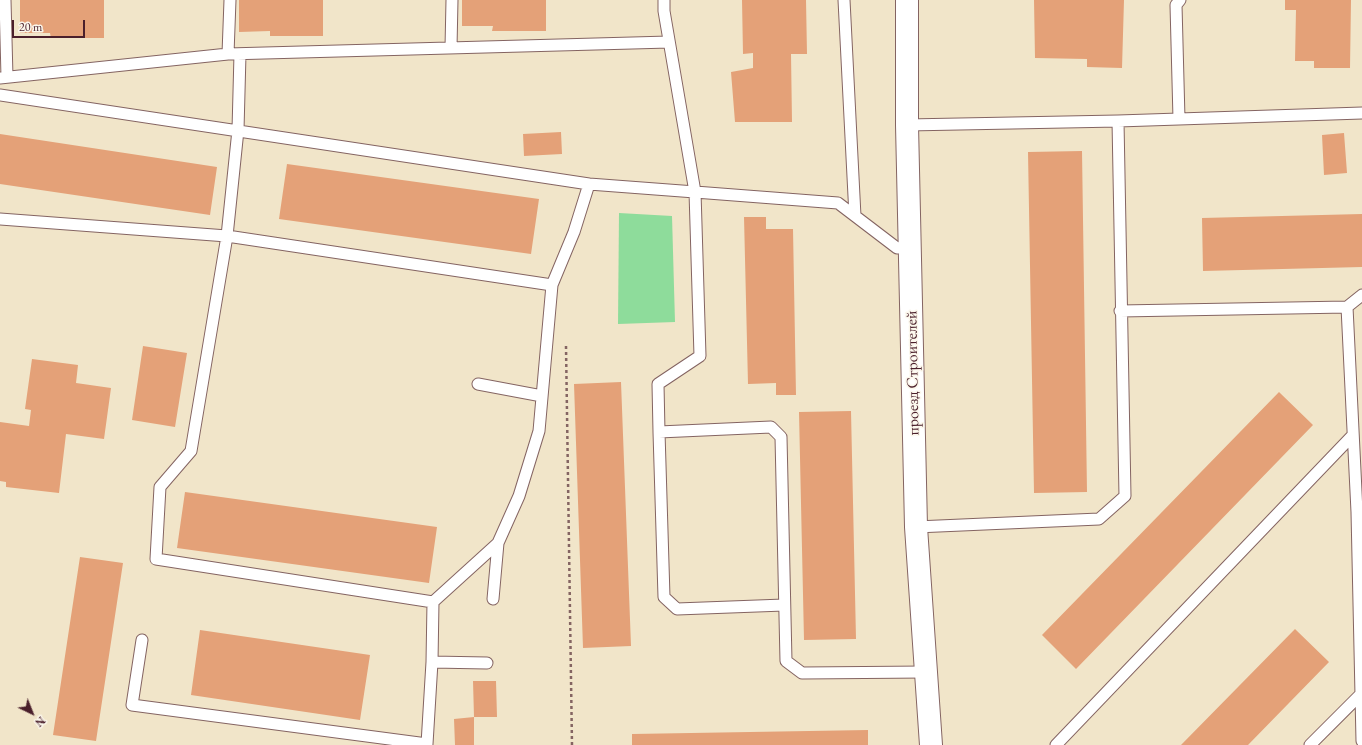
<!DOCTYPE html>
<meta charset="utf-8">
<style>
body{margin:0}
#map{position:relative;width:1362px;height:745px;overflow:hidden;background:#f1e5c9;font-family:"EB Garamond",serif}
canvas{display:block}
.north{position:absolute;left:12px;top:693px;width:40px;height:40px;-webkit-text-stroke:3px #fbf7ec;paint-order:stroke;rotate:137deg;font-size:11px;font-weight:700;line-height:16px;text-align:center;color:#4a1f2b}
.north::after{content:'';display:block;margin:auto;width:14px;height:18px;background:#4a1f2b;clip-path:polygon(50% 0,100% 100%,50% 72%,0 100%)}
.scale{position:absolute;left:12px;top:20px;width:73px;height:18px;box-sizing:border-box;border:2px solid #4a1f2b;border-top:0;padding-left:5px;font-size:12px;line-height:14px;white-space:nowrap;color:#4a1f2b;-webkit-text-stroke:3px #fbf7ec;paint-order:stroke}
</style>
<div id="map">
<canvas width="1362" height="745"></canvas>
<div class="north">N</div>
<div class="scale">20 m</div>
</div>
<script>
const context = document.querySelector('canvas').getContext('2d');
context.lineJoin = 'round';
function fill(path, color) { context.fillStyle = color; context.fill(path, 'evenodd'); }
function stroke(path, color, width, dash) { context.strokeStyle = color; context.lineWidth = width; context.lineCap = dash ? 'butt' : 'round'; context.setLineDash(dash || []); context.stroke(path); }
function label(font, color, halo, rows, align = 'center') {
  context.font = font + ' "EB Garamond",serif'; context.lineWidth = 3; context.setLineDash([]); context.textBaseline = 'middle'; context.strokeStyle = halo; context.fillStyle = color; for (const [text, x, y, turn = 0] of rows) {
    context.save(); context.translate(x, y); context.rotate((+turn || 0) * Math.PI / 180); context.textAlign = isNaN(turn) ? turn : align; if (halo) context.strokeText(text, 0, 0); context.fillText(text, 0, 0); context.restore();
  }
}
fill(new Path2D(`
 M619,213L672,216L675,322L618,324Z`), '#8edc9b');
fill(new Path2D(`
 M20,0H104V38H51L50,33H20Z
 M239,0H323V36H270V31L239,32Z
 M462,0H546V31H492L493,26H462Z
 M742,0H806L807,54H791L792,122H735L731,72L753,68V53L743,54Z
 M1034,0H1124L1122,68L1087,67V59L1035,58Z
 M1285,0H1351L1350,68H1314V61H1295L1296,10H1285Z
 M561,132L562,154L524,156L523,134Z
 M1344,133L1347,173L1324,175L1322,135Z
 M0,134L217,167L210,215L0,184Z
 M1082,151L1087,492L1034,493L1028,152Z
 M287,164L539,199L531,254L279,219Z
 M1362,214V267L1203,271L1202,218Z
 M744,217H766V229H793L796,395H776V383L748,384Z
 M143,346L187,353L175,427L132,420Z
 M32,359L78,365L76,383L111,388L104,439L66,434L59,493L6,487V482L0,481V422L29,426L31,410L25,409Z
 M621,382L631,646L583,648L574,384Z
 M1279,392L1313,425L1076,669L1042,635Z
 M851,411L856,639L804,640L799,412Z
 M185,492L437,527L429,583L177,548Z
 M80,557L123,563L96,741L53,735Z
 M1295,629L1329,662L1248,745H1181Z
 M200,630L370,655L360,720L191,695Z
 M473,681H496L497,717H474Z
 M474,717V745H455L454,719Z
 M868,730V745H632V734Z`), '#e4a178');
const service = new Path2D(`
 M5,0L7,77
 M664,0V11L695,192L838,203L897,248L910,247
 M844,0L855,216
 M451,48L452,0
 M228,54L230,0
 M0,78L228,54L669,42
 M0,95L589,184
 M1179,119L1176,5L1180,0
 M907,125L1118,121L1362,113
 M0,219L227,236L238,130L240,54
 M1120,311L1347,307
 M478,384L542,396
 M659,432L664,597L677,609L784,605
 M1357,512L1347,307L1362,295
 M1362,513L1357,512L1362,741
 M916,527L1099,519L1125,496L1118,121
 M498,543L433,602L156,559L160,487L191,451L227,236L552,285L574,232L589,184L695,192L700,356L658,384L659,432L771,427L781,437L786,661L802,673L926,672
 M493,599L498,543L519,496L539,431L552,285
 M142,640L132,705L427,744L432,662L487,663
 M432,662L433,602
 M1056,745L1353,435
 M1310,745L1362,693`);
const minor = new Path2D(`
 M907,0V125L916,527L931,745`);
stroke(service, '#846462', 13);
stroke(minor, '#846462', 24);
stroke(new Path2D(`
 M566,346L572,745`), '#846462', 2.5, [3, 3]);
stroke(service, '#fff', 11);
stroke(minor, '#fff', 22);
label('16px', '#4a1f2b', '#fbf7ec', [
 ["проезд Строителей",913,373,-91]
]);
</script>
